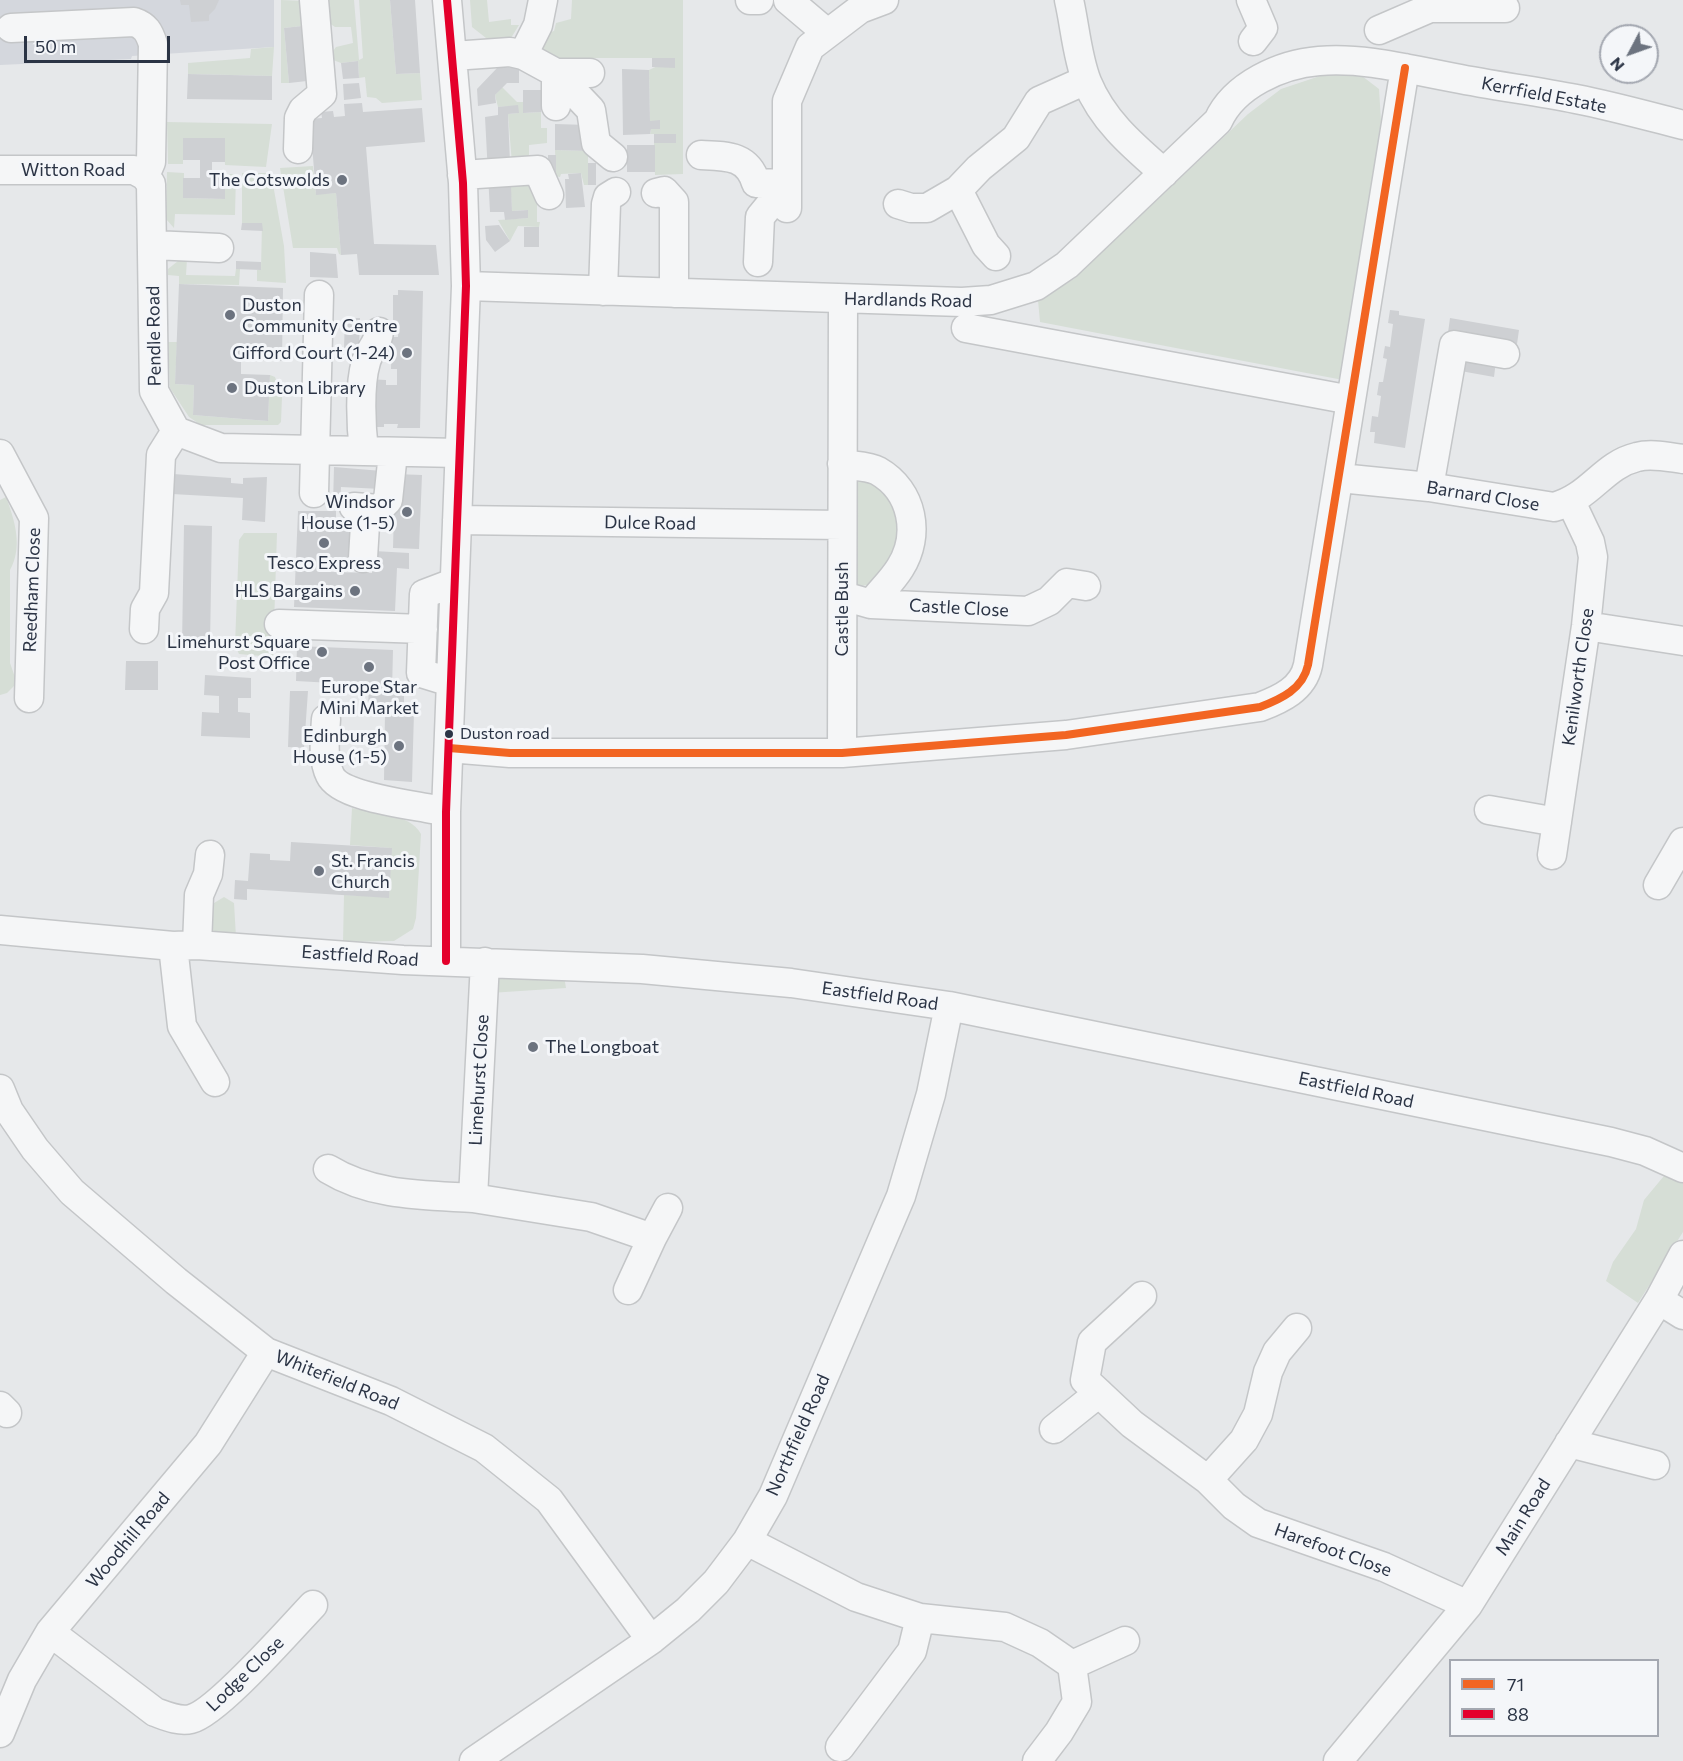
<!DOCTYPE html>
<style>
body{margin:0}
#map{position:relative;width:1683px;height:1761px;overflow:hidden;background:#e6e8ea;font-family:Commissioner,sans-serif}
canvas{display:block}
.legend{position:absolute;left:1449px;top:1659px;width:210px;height:78px;box-sizing:border-box;background:#f4f6f9;border:2px solid #a4a8b1;margin:0;padding:8px 10px;list-style:none;font-size:18px;color:#2b3445}
.legend li{display:flex;align-items:center;gap:12px;height:30px}
.legend b{width:30px;border:2px solid #a4a8b1}
.north{position:absolute;left:1599px;top:24px;width:60px;height:60px;box-sizing:border-box;background:#f4f6f9;border:2px solid #a4a8b1;border-radius:50%;rotate:229deg;font-size:16px;font-weight:700;line-height:24px;text-align:center;color:#2b3445}
.north::after{content:'';display:block;margin:auto;width:21px;height:27px;background:#6c737f;clip-path:polygon(50% 0,100% 100%,50% 72%,0 100%)}
.scale{position:absolute;left:24px;top:36px;width:146px;height:27px;box-sizing:border-box;border:3px solid #2b3445;border-top:0;padding-left:8px;font-size:18px;line-height:21px;white-space:nowrap;color:#2b3445;-webkit-text-stroke:4px #f4f6f9;paint-order:stroke}
</style>
<div id="map">
<canvas width="1683" height="1761"></canvas>
<ul class="legend">
<li><b style="height:8px;background:#f26522"></b>71</li>
<li><b style="height:8px;background:#e4002b"></b>88</li>
</ul>
<div class="north">N</div>
<div class="scale">50 m</div>
</div>
<script>
const context = document.querySelector('canvas').getContext('2d');
context.lineJoin = 'round';
function fill(path, color) { context.fillStyle = color; context.fill(path, 'evenodd'); }
function stroke(path, color, width, dash) { context.strokeStyle = color; context.lineWidth = width; context.lineCap = dash ? 'butt' : 'round'; context.setLineDash(dash || []); context.stroke(path); }
function label(font, color, halo, rows, align = 'center') {
  context.font = font + ' Commissioner,sans-serif'; context.lineWidth = 6; context.setLineDash([]); context.textBaseline = 'middle'; context.strokeStyle = halo; context.fillStyle = color; for (const [text, x, y, turn = 0] of rows) {
    context.save(); context.translate(x, y); context.rotate((+turn || 0) * Math.PI / 180); context.textAlign = isNaN(turn) ? turn : align; if (halo) context.strokeText(text, 0, 0); context.fillText(text, 0, 0); context.restore();
  }
}
fill(new Path2D(`
 M0,0H274V47L132,56L131,59L0,65Z`), '#d4d7dd');
fill(new Path2D(`
 M281,0L305,1L306,21L302,26L284,28L289,83H281Z
 M324,0H354L359,60L363,58L359,0H390L396,74L420,73L422,100L382,103L376,98L367,97L365,77L359,78L358,61L341,63L328,58L336,47L353,43L351,27H335L329,23Z
 M470,0H487L489,22L511,19V25H519L511,38H486L472,27Z
 M572,0H683V174L655,175L654,143H676V134H650L651,129L660,128V121H650L649,70L674,58H558L539,47L547,33L554,31L556,23L571,19Z
 M274,47L272,76L188,74V63L250,58L251,49Z
 M1329,73L1362,76L1379,89L1381,121L1343,380L1040,322L1038,300L1074,279L1248,114L1281,89Z
 M502,87L517,102H523L524,113L541,112V128H547V143L529,145V156L523,163L512,164L508,114L518,113V106L498,107L495,95Z
 M167,122L272,124L266,167L225,165L224,138H183V164H168Z
 M555,150L588,151V185H584L581,173L561,174L560,177L548,175H556Z
 M313,166L316,194L336,193L341,255L339,254L337,248H293L280,168Z
 M167,172L184,173V198L224,199V174H236L235,215L175,214L174,228L166,219Z
 M242,173H271L284,246L286,283L257,281V270H261L262,223H242Z
 M510,179L537,185V222H540L539,227L518,226L510,241L498,220L528,218L527,210L512,211Z
 M181,254L187,259L186,275L235,276L236,269H240L239,285L179,284V276L168,275V269L178,261Z
 M168,342H177L175,384L194,385L193,415L268,421L270,375L275,377L282,397L281,422L278,425H201L189,417L170,388Z
 M854,474L869,477L895,498L902,549L877,583L856,587Z
 M6,497C15,521 23,547 10,570V663L17,683L7,693L0,695V500Z
 M244,533H277L273,657L239,654L235,645L239,540Z
 M352,808C373,813 410,813 421,834L416,918L413,929L394,941L343,942L344,895L389,897L391,848L350,845Z
 M224,897L234,903L236,937L212,935L207,926L209,906Z
 M497,976H564L566,988L490,993Z
 M1683,1153V1232L1638,1303L1606,1281L1613,1262L1636,1229L1644,1200Z`), '#d6ded6');
fill(new Path2D(`
 M180,0H219L215,9L209,15V21L191,22L189,5H181Z
 M390,0H415L420,73L396,74Z
 M302,26L307,81L289,83L284,28Z
 M652,58H675V68L652,67Z
 M358,61L359,78L343,79L341,63Z
 M498,67L519,68V83H507L495,95L496,103L478,106L477,89Z
 M622,69L649,70L650,121L660,120V129H651L650,134L623,135Z
 M188,74L272,76V100L187,99Z
 M359,83L361,98L344,100L343,84Z
 M523,90H541V112L523,113Z
 M362,103L363,112L422,108L425,142L366,147L374,244L436,245L439,275H359L357,254L341,255L336,193L316,195L310,119L322,118L321,112L333,111L334,117L345,116L344,104Z
 M518,105L519,113L508,114L512,211L528,210V218L505,220L504,212H490L485,117L498,115V107Z
 M555,124L588,125V151L555,150Z
 M654,134H676V143H654Z
 M183,138H225V162H212V177H225V199L183,198V178H200V160H183Z
 M627,145H655V172H627Z
 M548,155H556V175H548Z
 M588,163H596V185H588Z
 M581,173L585,207L566,208L565,179H569L568,174Z
 M242,223H262L263,231L241,230Z
 M499,225L510,241L495,252L486,240L485,226Z
 M524,227H539V247H524Z
 M310,252L336,254L338,278L310,277Z
 M236,261L261,262V270L236,269Z
 M179,284L283,288L282,361L241,360V374L270,375L268,421L193,415L194,385L175,384Z
 M398,290L423,291L420,428H397L398,424H384V427H366V379L386,380V385H397V369H391L392,337H398L399,323H393V295H398Z
 M1390,310L1399,311V315L1425,319L1405,448L1374,443L1375,432H1370L1372,416L1378,417L1381,396L1377,395L1379,382H1383L1387,359L1383,358L1385,346L1390,347L1393,324L1388,323Z
 M345,318H360L359,348H344Z
 M1450,318L1519,330L1517,344L1448,333Z
 M1459,354L1496,361L1494,377L1455,370Z
 M334,467L382,471L381,489L341,487L340,504H333Z
 M173,474L231,478V483L243,484V478L267,477L265,522L242,520L243,498L172,494Z
 M395,474L422,475L419,549L393,548Z
 M298,511H336V522L351,521L350,564H332V572L372,573L374,551L409,553V569L397,568L395,611L294,607Z
 M184,525L212,526L210,645H182Z
 M297,646L393,650L392,691H404V709L368,707L369,685L296,681Z
 M126,661H158V690H125Z
 M205,675L251,678V698H238V712L250,713V738L201,736L202,712L219,713V696L204,695Z
 M290,691H308L304,748L288,747Z
 M385,712H414L412,782L384,780Z
 M291,842L392,848L389,898L247,889V900L234,899L235,880L248,881L250,853L270,854V860L290,861Z`), '#ced0d3');
const minor = new Path2D(`
 M750,0H759
 M788,0L827,33
 M1069,0C1075,26 1077,57 1087,82C1103,121 1133,146 1164,173
 M1251,0L1263,28L1253,41
 M11,28L134,22C146,26 149,32 153,44L151,162L145,176L151,184L154,391L176,431L221,448L459,453
 M1379,30L1430,8H1505
 M523,55L538,25L543,0
 M453,56L510,52L523,55L556,73H590
 M556,73L591,110L596,143L613,157
 M556,106V73
 M298,149L299,118L303,110L322,94L314,0
 M701,155C726,156 748,155 756,183L787,184
 M0,170H134L145,176
 M462,175L538,170L549,195
 M958,190L986,245L996,256
 M656,193L664,191L674,202V293
 M898,204L911,208H927L958,190L979,168L1016,138L1039,101L1086,80
 M787,208V101L810,47L860,9L884,0
 M153,245L219,248
 M758,262L760,217L787,184
 M466,286L962,302L991,300L1036,286L1067,265L1218,121C1234,85 1281,64 1319,61C1364,57 1411,70 1455,78C1495,86 1536,91 1576,99C1612,106 1648,116 1683,125
 M603,291L606,204L608,197L616,192
 M966,328L1351,400
 M364,451C361,427 359,385 366,362C369,350 378,345 379,332
 M0,454L34,518L29,698
 M842,464C853,466 869,466 878,471C913,491 921,535 900,568C892,581 880,592 871,604
 M1340,478L1429,487L1554,507C1591,497 1603,465 1637,457C1651,453 1668,457 1683,459
 M1429,487L1454,345L1505,354
 M314,493L319,295
 M354,507L379,509L388,500L393,453
 M457,520L842,525
 M363,558L366,508
 M843,596L871,604L1028,611L1049,601L1067,583L1086,586
 M279,624L423,629
 M1586,626L1683,641
 M144,629L145,609L154,593L161,455L176,431
 M450,682L421,673L424,594L453,583
 M326,719C325,736 322,759 330,775C341,799 420,805 446,812
 M449,748L510,753H842L1066,735L1260,707C1281,699 1303,689 1308,665L1405,68
 M842,753L843,299
 M1489,810L1557,822
 M1552,855L1586,626L1593,557L1590,542L1571,502
 M1658,885L1683,842
 M0,930L173,946L197,945L403,960L642,969L791,983L949,1006L1611,1142L1645,1151L1683,1168
 M197,945L199,895L208,874L210,855
 M173,946L182,1026L215,1082
 M446,961V812L466,286L463,183L447,0
 M485,962L473,1198L591,1217L652,1238L628,1290
 M0,1089L9,1111L35,1149L72,1192L176,1281L266,1352L391,1401L484,1448L549,1500L651,1640
 M328,1169C372,1196 423,1195 473,1198
 M652,1238L668,1208
 M1142,1296L1092,1342L1085,1380L1132,1424L1208,1480L1234,1506L1258,1523L1384,1567L1468,1605
 M1659,1300L1683,1315
 M0,1406L7,1413
 M1054,1429L1099,1393
 M1569,1443L1655,1465
 M1208,1480L1244,1440L1258,1414L1268,1372L1277,1352L1297,1328
 M747,1541L856,1597L920,1618L1005,1627L1040,1643L1072,1665L1125,1641
 M50,1632L155,1712C166,1716 179,1722 191,1719C217,1713 291,1628 313,1605
 M0,1733L22,1680L50,1632L208,1444L266,1352
 M840,1747L912,1651L920,1618
 M474,1761L651,1640L688,1610L716,1582L747,1541L773,1496L901,1196L931,1094L949,1006
 M1037,1761L1059,1732L1077,1702L1072,1665
 M1338,1761L1468,1605L1659,1300L1683,1255`);
stroke(minor, '#c4c6c8', 31);
stroke(minor, '#f5f6f7', 28);
stroke(new Path2D(`
 M449,748L510,753H842L1066,735L1260,707C1281,699 1303,689 1308,665L1405,68`), '#f26522', 8);
stroke(new Path2D(`
 M446,961V812L466,286L463,183L447,0`), '#e4002b', 8);
for (const [x, y, r, color] of [
 [342,180,6,"#6c737f"],
 [230,315,6,"#6c737f"],
 [407,353,6,"#6c737f"],
 [232,388,6,"#6c737f"],
 [407,512,6,"#6c737f"],
 [324,543,6,"#6c737f"],
 [355,591,6,"#6c737f"],
 [322,652,6,"#6c737f"],
 [369,667,6,"#6c737f"],
 [449,734,5,"#2b3445"],
 [399,746,6,"#6c737f"],
 [319,871,6,"#6c737f"],
 [533,1047,6,"#6c737f"]
]) { const dot = new Path2D(); dot.arc(x, y, r, 0, 2 * Math.PI); context.fillStyle = color; context.fill(dot); stroke(dot, '#f4f6f9', 2); }
label('16px', '#2b3445', '#f4f6f9', [
 ["Duston road",460,734]
], 'left');
label('18px', '#2b3445', '#f4f6f9', [
 ["Kerrfield Estate",1544,95,11],
 ["Witton Road",73,170],
 ["Hardlands Road",908,300,1],
 ["Pendle Road",154,336,-91],
 ["Barnard Close",1483,496,9],
 ["Dulce Road",650,523,1],
 ["Reedham Close",32,590,-88],
 ["Castle Close",959,608,3],
 ["Castle Bush",842,609,-90],
 ["Kenilworth Close",1578,677,-82],
 ["Eastfield Road",360,956,4],
 ["Eastfield Road",880,996,8],
 ["Limehurst Close",479,1080,-87],
 ["Eastfield Road",1356,1090,12],
 ["Whitefield Road",337,1380,22],
 ["Northfield Road",798,1435,-66],
 ["Main Road",1523,1517,-58],
 ["Woodhill Road",128,1540,-50],
 ["Harefoot Close",1333,1550,20],
 ["Lodge Close",245,1674,-44]
]);
label('18px', '#2b3445', '#f4f6f9', [
 ["The Cotswolds",330,180],
 ["Duston",242,305,"left"],
 ["Community Centre",242,326,"left"],
 ["Gifford Court (1-24)",395,353],
 ["Duston Library",244,388,"left"],
 ["Windsor",395,502],
 ["House (1-5)",395,523],
 ["Tesco Express",324,563,"center"],
 ["HLS Bargains",343,591],
 ["Limehurst Square",310,642],
 ["Post Office",310,663],
 ["Europe Star",369,687,"center"],
 ["Mini Market",369,708,"center"],
 ["Edinburgh",387,736],
 ["House (1-5)",387,757],
 ["St. Francis",331,861,"left"],
 ["Church",331,882,"left"],
 ["The Longboat",545,1047,"left"]
], 'right');
</script>
